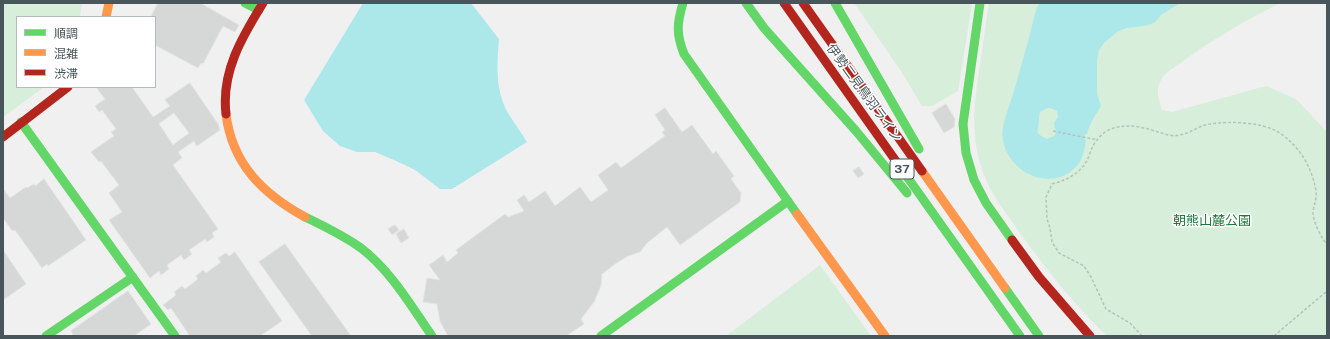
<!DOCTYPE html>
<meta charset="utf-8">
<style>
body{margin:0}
#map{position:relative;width:1330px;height:339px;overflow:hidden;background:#f0f0f0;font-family:"Public Sans","Noto Sans JP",sans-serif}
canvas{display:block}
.frame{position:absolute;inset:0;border:4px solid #48565b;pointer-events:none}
.legend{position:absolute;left:16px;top:16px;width:140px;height:72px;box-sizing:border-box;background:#fff;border:1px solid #b6bbbd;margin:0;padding:5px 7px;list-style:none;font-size:12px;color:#48565b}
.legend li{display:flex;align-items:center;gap:8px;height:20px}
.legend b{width:20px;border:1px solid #b6bbbd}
</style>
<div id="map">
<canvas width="1330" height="339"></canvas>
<div class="frame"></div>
<ul class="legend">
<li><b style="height:5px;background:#63d668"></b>順調</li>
<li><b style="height:5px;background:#ff974d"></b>混雑</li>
<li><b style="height:5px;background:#b3261e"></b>渋滞</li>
</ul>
</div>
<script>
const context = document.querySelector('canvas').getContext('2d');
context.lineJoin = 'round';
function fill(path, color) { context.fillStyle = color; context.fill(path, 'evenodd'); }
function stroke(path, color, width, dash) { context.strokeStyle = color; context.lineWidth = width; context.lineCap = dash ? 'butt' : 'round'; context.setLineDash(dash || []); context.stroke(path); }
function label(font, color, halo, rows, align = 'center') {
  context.font = font + ' "Public Sans","Noto Sans JP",sans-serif'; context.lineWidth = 3; context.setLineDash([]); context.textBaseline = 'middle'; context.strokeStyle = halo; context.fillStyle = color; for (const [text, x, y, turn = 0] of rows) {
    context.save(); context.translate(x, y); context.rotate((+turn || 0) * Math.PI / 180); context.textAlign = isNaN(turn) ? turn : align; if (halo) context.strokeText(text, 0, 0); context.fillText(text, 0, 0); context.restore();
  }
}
fill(new Path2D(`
 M3,3H82L80,17H17V87H44L3,117Z
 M854,3H972L958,91L932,106H922L901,71Z
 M989,3H1280C1246,20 1213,39 1182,62C1175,67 1164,73 1161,80C1155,91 1159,99 1162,110L1172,112L1266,86L1296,99L1327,132V336H1107C1065,296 1031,249 998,202C972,160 971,125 978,78C982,53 985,28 989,3Z
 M820,265L871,336H726Z`), '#d6eeda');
fill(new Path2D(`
 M363,3H471L499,39C497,64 495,90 508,113C514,123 521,132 527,142L452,189H440L415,170L394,160L375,152H357L340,146L323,131L304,100Z
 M1039,3H1180L1161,15L1154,23L1144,26L1126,28L1117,32L1104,43L1099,50L1097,60V94L1101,106C1095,116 1090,122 1087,134H1085L1084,138L1086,141C1084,150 1083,160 1076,167C1051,192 1010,174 1003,141C1000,127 1010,105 1014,91C1019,73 1024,56 1029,38C1032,27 1034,14 1039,3ZM1047,108H1050L1057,111L1058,117L1054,123L1056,133L1054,136L1047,139C1035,133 1037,133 1039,122C1039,118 1039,115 1040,112Z`), '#ace8e9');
const building = new Path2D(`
 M158,3H200L239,25L235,32L223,26L203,64L201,63L198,68L155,45V17H151Z
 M190,83L218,124L220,130L197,146L194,141L178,152L182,158L173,165L218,229L212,233L214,237L207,242L205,239L189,250L192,254L184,260L181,255L167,265L169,269L161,275L159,271L150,278L109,220L122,212L109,193L119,185L101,161L99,162L91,152L114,136L111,132L116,129L102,110L99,112L95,106L105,99L96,87H132L153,117L170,106L165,100ZM174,113L189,133L173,145L159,124Z
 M946,104L955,119L954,127L944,133L932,113Z
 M665,108L682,132L692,125L713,154L716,151L734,176L731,179L741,193L740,202L680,245L667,227L647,243L640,252L628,256L615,264L602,274L601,285L594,302L581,319L584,324L566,336H448L440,321L437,304L423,302L427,278L440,280L429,265L443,255L447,262L458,253L456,250L505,214L508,217L524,211L517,200L524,195L529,202L545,191L555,206L580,187L591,202L608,190L598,175L616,162L621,168L665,136L662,132L665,130L655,115Z
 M859,167L864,174L858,178L853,171Z
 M44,179L86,240L48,266L47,264L42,268L15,230L13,231L11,229L3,218V189L10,198L26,187L27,188L34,184L35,186Z
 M395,225L399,230L392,235L388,229Z
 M404,229L409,238L401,243L396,234Z
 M285,244L351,336H312L259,262Z
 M3,250L26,284L3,300Z
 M235,252L282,321L260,336H190L171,308L168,310L163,305L176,295L174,292L182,286L185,289L198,279L196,276L203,270L206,273L221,262L218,258L226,253L229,256Z
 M128,291L151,324L134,336H74L71,331Z`);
fill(building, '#d6d8d8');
stroke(building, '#e1e2e3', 1);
stroke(new Path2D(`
 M1053,131L1098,140
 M1142,336L1130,323L1106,309L1091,277L1084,266L1059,253L1052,242L1050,228L1047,219L1046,197L1052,184C1065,181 1079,174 1086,162C1089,158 1090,152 1092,148C1095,141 1104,131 1111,129C1127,123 1142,127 1158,132C1165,134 1172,137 1179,135C1190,134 1199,125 1210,124C1229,121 1262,122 1278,132C1299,145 1312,167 1316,191C1317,199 1314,204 1313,212C1313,223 1321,236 1327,245
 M1274,336L1327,291`), '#b7c3bd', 1.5, [3, 2]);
stroke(new Path2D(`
 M245,3L259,10
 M683,3C677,23 676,34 684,54L797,214
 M746,3L764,28L856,131L907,193
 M835,3L919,149
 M980,3L963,124L966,153L974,180L986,203L1012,240
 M21,122L175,336
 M898,164L1020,336
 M305,217C324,226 344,236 361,248C391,271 411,306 432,336
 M1005,288L1039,336
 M46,336L133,277
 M601,336L788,201`), '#63d668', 9);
stroke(new Path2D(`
 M106,17L109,3
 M226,114C232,164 263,194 305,217
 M922,171L1005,288
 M797,214L885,336`), '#ff974d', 9);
stroke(new Path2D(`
 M784,3L898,164
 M803,3L922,171
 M226,114C221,72 242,37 263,3
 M3,137L68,87
 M1012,240L1039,277L1090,336`), '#b3261e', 9);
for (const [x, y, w] of [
 [902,169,24]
]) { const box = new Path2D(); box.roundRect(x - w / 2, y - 10, w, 20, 3); context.fillStyle = '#fff'; context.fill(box); stroke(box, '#48565b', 1); }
label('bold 12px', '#48565b', null, [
 ["37",902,169]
]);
label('13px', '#48565b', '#fff', [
 ["伊勢二見鳥羽ライン",864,93,54]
]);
label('13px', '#1d7838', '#fff', [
 ["朝熊山麓公園",1212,221]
]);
</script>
